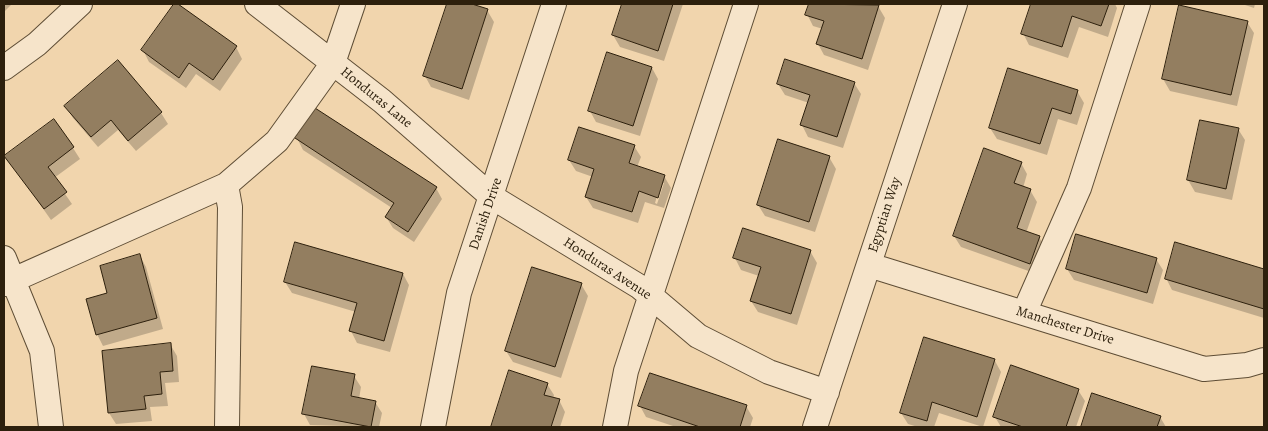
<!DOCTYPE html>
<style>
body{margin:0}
#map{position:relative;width:1268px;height:431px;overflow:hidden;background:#f1d5ad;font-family:Alegreya,serif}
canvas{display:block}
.frame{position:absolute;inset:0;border:5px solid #2d200d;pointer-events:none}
</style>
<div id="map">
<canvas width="1268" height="431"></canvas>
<div class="frame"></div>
</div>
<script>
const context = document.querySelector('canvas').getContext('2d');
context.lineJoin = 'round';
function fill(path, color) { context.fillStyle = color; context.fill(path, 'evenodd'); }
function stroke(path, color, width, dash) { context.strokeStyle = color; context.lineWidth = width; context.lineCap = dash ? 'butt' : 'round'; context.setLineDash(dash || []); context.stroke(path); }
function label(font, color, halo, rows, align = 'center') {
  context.font = font + ' Alegreya,serif'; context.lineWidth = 5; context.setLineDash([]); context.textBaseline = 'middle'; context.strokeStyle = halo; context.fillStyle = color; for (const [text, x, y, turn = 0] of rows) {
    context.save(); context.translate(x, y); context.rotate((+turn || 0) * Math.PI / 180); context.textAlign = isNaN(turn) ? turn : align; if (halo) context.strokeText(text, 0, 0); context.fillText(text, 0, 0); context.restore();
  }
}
fill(new Path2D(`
 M4,4H12L4,12Z
 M176,4L236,47L242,59L220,91L196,74L186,88L149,62L143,50Z
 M448,4H468L487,10L494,22L469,100L431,87L425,76Z
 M623,4H683L664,61L620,47L613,35Z
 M810,4H870L878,6L885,18L868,70L824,55L818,44L823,29L813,26L807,14Z
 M1032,4H1115L1117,8L1108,37L1079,27L1068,58L1029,45L1023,33Z
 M1242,4H1255L1254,8Z
 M1247,22L1254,33L1237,106L1170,91L1163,79Z
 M652,68L658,79L640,136L596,122L590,111Z
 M854,83L861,94L843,148L808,137L802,125L809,103L785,95L778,84Z
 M1077,91L1084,103L1077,125L1058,119L1047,155L997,139L990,128Z
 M66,106L161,113L168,124L136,151L118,130L98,147L73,118Z
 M1238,129L1245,140L1232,200L1195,192L1188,180Z
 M297,138L436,188L442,199L414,242L393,228L386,217L392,208L303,150Z
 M634,146L641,157L637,167L664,176L671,188L664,208L645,202L638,223L593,208L586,197L593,177L576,171L569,160ZM661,183H664L657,204L655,203Z
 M73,148L80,159L54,178L72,204L51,220L6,156Z
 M829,157L836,169L815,232L765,216L758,205Z
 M1021,163L1027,174L1023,188L1030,190L1037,202L1026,233L1039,237L1046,249L1037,274L961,247L954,236Z
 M1176,244L1264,270V318L1172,290L1166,278Z
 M810,251L817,263L797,325L758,312L751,301L759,276L741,270L735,258Z
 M140,256L146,267L163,329L103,346L97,334Z
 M1156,259L1163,270L1153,304L1074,280L1067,269Z
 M403,274L409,285L390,352L357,343L351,331L356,312L292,293L285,282Z
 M581,284L588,296L561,378L513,362L506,351Z
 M925,338L995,361L1001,372L983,427L939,413L934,427H918L908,424L901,413Z
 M170,344L177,356L179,382L165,383L168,406L150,407L152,421L116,424L109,413L103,352Z
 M510,372L547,384L554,395L553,399L559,400L565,412L560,427H492Z
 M354,376L361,387L359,399L375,402L382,413L379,427L310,425L304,414Z
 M1078,390L1085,401L1076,427H1001L995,417Z
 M1093,395L1160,417L1166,427H1082Z
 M640,406H746L753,418L750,427H676L646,417Z`), '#0003');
const building = new Path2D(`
 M174,4H178L237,46L213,80L189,63L179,78L141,50Z
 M447,4H472L488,9L462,89L423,76Z
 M622,4H673L658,51L612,35Z
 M809,4L879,5L862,59L816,44L824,21L805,15Z
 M1031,4H1109L1101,26L1072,16L1062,47L1021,34Z
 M1179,5L1248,21L1231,95L1162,79Z
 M607,52L652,67L633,126L588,111Z
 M785,59L855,82L837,137L800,125L810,95L777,84Z
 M118,60L162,112L128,141L111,120L91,137L64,106Z
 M1008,68L1078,90L1071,114L1052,108L1040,144L989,128Z
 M315,108L437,187L408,232L385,217L394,203L295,138Z
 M54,119L74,147L48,167L67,192L44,209L4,156Z
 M1200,120L1239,128L1226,189L1187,180Z
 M579,127L635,145L629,163L665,175L658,198L639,191L632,212L585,197L594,169L568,160Z
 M778,139L830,156L809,222L757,205Z
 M984,148L1022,162L1014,183L1031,189L1017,228L1040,236L1030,264L953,236Z
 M743,228L811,250L791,314L750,301L761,267L733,258Z
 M1076,234L1157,258L1147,293L1066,269Z
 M295,242L403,273L384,341L349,331L357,303L284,282Z
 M1175,242L1264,269V309L1165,279Z
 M140,254L157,318L96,335L86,299L107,293L100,266Z
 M532,267L582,283L555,367L505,351Z
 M924,337L995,359L977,417L932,402L927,421L900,413Z
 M171,343L173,371L160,372L162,394L144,396L146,409L108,413L102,351Z
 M1011,365L1079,389L1066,427H1023L993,417Z
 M312,366L355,374L351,396L376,401L371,427L302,414Z
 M509,370L548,383L544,395L560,399L551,427H491Z
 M650,373L747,405L740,427H700L638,406Z
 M1092,393L1161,416L1157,427H1081Z`);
fill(building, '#937e60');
stroke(building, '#2d200d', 1);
const minor = new Path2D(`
 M257,4L382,101L492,197L640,287L698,336L769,372L827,392
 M4,68L37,44L80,4
 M226,185L230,207L227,427
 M4,258L42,351L51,427
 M869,265L1204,369L1247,365L1264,360
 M4,284L226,185L277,141L333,63L353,4
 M1024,313L1079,188L1138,4
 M433,427L459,293L554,4
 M615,427L626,371L746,4
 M815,427L955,4`);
stroke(minor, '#5e4d35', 26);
stroke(minor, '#f6e4ca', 24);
label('14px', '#2d200d', '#f6e4ca', [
 ["Honduras Lane",376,98,39],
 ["Danish Drive",486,214,-71],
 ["Egyptian Way",885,215,-72],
 ["Honduras Avenue",607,269,33],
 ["Manchester Drive",1065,326,17]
]);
</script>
